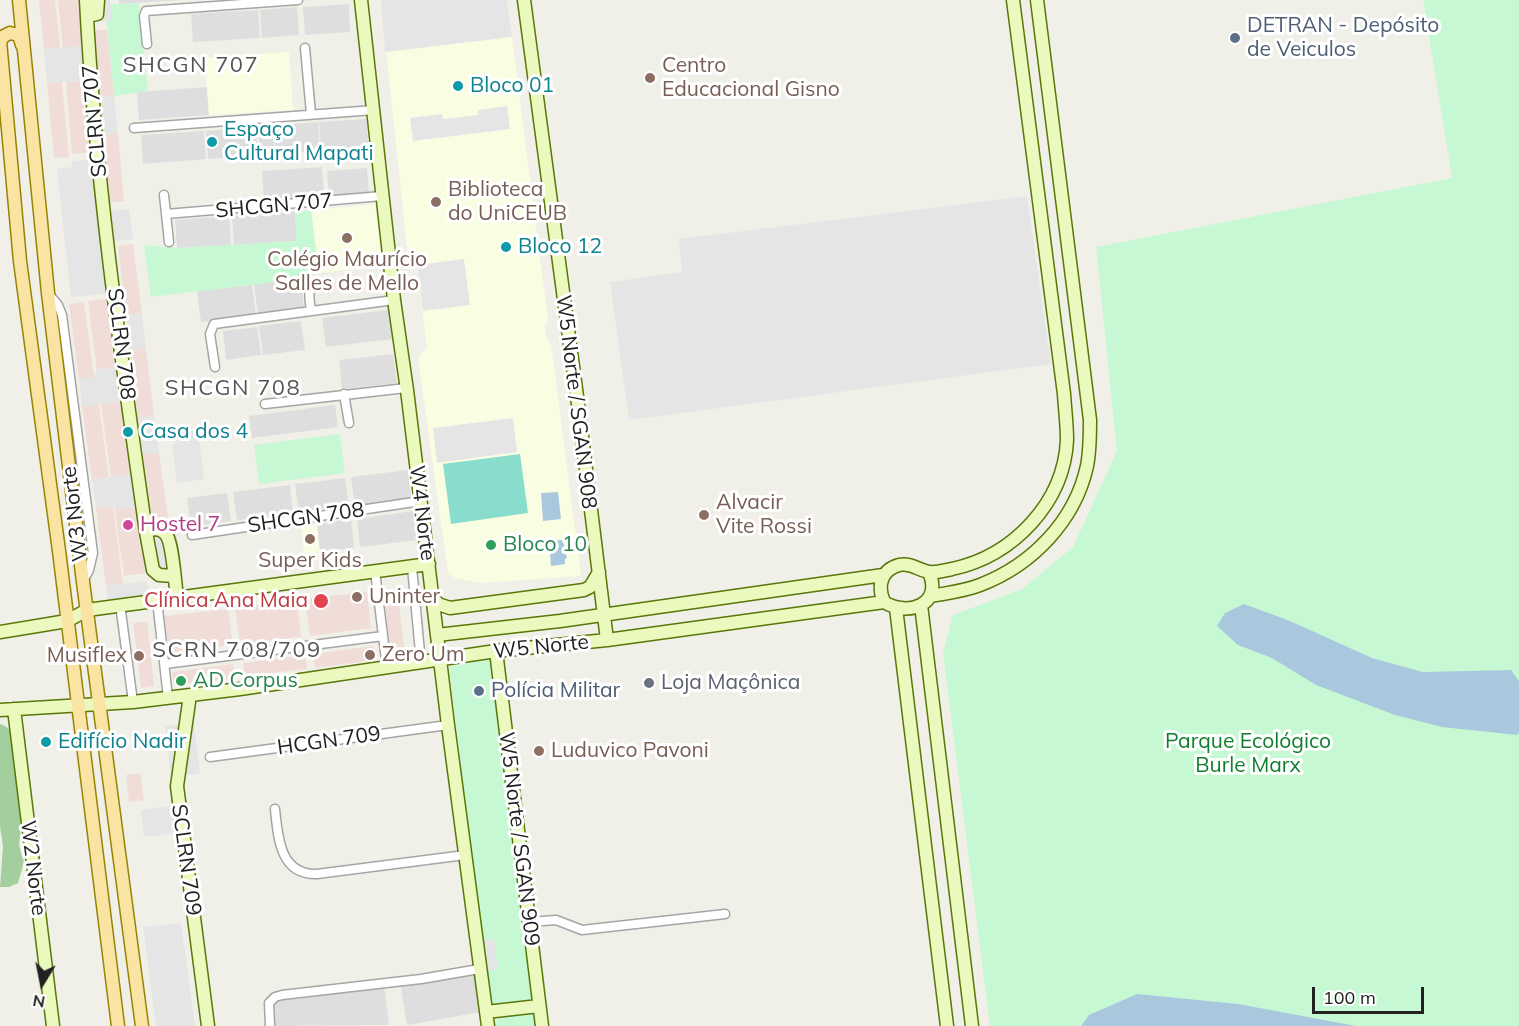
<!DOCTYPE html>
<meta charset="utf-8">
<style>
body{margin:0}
#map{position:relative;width:1519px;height:1026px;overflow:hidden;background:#f1f0e8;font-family:Mulish,sans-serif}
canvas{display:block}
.north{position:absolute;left:12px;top:954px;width:60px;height:60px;-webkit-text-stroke:4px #fff;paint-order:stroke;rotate:190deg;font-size:16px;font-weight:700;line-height:24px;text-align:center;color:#212121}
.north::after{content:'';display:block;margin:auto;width:21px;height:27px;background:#212121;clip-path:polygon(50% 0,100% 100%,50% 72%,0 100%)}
.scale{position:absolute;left:1312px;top:987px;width:112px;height:27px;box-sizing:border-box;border:3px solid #212121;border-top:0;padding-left:8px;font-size:18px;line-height:21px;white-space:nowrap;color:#212121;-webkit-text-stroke:4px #fff;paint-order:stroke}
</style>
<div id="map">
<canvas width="1519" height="1026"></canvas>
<div class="north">N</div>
<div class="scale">100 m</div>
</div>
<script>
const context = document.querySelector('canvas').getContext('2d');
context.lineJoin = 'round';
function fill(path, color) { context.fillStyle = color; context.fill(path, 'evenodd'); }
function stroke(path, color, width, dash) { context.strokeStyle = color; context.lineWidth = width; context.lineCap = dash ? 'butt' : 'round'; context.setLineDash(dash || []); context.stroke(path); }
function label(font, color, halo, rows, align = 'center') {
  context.font = font + ' Mulish,sans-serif'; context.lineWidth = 6; context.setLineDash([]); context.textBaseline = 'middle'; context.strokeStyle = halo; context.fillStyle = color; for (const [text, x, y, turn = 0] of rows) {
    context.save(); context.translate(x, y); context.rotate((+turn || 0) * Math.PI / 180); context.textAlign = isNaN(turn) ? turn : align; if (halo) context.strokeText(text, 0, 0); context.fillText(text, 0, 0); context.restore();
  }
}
fill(new Path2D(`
 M119,0H183L119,4Z
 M349,4L350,32L305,35L303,7Z
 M297,7L299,35L262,38L260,10Z
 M258,10L260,38L193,42L191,14Z
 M207,87L209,115L139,120L137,92Z
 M366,119L369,147L321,151L319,122Z
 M318,122L320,151L260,155L258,127Z
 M256,127L258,155L208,159L206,131Z
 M204,131L206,159L143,164L141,135Z
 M322,167L324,197L264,200L262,171Z
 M367,168L369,193L329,196L327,171Z
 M295,212L297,241L234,245L232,216Z
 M229,216L231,245L177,248L175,220Z
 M301,279L304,309L258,314L254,284Z
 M252,285L256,315L201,322L197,291Z
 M388,310L392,339L326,347L322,318Z
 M301,321L305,350L263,355L259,326Z
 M257,327L261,355L226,360L223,331Z
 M393,354L397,383L342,389L339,360Z
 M335,405L338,427L252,438L249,416Z
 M408,470L411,498L355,506L351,477Z
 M345,478L349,506L299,513L295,484Z
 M290,485L293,513L237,520L233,492Z
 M227,493L231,521L191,526L187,498Z
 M413,511L417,540L360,547L357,519Z
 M351,519L354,548L304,554L301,526Z
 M474,971L481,1012L407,1025L400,982Z
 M384,984L389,1025L270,1026L269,1003L278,996Z`), '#dfdede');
fill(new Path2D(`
 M39,0H55L60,48L44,49Z
 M58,0H80L84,46L63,48Z
 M107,29L114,96L98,97L91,31Z
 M87,80L94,152L72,154L66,82Z
 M62,82L69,157L54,158L47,83Z
 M118,133L124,201L108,203L101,135Z
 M133,244L142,313L126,315L118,246Z
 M110,298L119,367L97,370L88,301Z
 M84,302L94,377L79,379L69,304Z
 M146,349L154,416L138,418L130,351Z
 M123,401L133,474L111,477L101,404Z
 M99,404L109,478L92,480L82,406Z
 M159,453L168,518L152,520L143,454Z
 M113,506L123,584L106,586L96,508Z
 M137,507L146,573L124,576L115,510Z
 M397,589L405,655L391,656L383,590Z
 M367,592L371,628L310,636L305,599Z
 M297,600L301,637L240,644L235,608Z
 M228,609L233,645L169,653L164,616Z
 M147,621L154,686L141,688L133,623Z
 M373,646L374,660L315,668L313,654Z
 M305,655L307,669L244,676L243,663Z
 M233,664L235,678L174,685L172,672Z
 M140,773L144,800L129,802L126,775Z`), '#f1ddd8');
fill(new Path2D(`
 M381,0H507L548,320L545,327L546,339L551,344L581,576L480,583L455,578L448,572L418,358L427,348L417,268L410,269L407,249Z
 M289,52L293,110L209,115L205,58Z
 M375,204L382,266L319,273L311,210Z
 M317,524L320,552L304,554L301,526Z`), '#f9fee3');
fill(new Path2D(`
 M0,724C9,727 11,730 13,739L21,827L19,845L24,862L18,883L9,887H0L3,846L0,827Z`), '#a3cf9e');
fill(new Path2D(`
 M1423,0H1519V1026H990L943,653L953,615L1022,589L1073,547L1117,451L1096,247L1452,178Z
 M139,3L148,91L114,96L105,5Z
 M311,210L319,273L301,279L151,297L144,245L177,248L296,241L295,212Z
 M340,434L345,473L259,484L254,445Z
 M491,659L533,1001L495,1008L490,1003L449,667Z
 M530,1014L534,1016L537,1026H494L498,1018Z`), '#c7f8d4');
fill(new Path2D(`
 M520,454L528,513L451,524L443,464Z`), '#89ddcc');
fill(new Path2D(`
 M92,0H110L112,20L94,22Z
 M381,0H507L512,37L385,52Z
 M84,46L87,80L47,83L44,49Z
 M114,96L118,133L101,135L98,97Z
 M507,106L510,129L413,141L410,118L442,114L443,119L478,115V110Z
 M96,159L110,293L71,297L57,169L72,167V161Z
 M1027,196L1051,364L629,420L610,282L682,272L679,239Z
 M129,209L133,239L114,241L110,211Z
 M464,259L470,305L423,311L417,265Z
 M142,313L146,349L130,351L126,315Z
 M119,367L123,401L82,406L79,379L94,377L97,370Z
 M154,416L159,453L143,454L138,418Z
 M513,418L517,452L437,463L433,428Z
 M198,430L204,479L177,483L172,444L177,443L176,433Z
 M133,474L137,507L115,510L113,506L96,508L92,480Z
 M175,523L181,572L160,575L153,526Z
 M147,581L149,595L108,601L106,586Z
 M194,723L200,774L171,777L165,726Z
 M174,806L177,833L144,837L141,810Z
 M181,923L195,1026H156L143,927Z
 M494,939L498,970L488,971L484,940Z`), '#e5e5e5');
fill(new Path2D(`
 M558,492L561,519L543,521L541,493Z
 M563,540L567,558L565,559V564L551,566L549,541Z
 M1244,604L1290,621L1372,658L1423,672L1511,670L1519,681V733L1517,735L1442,727L1395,715L1316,685L1272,658L1238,645L1217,626L1225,613Z
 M1137,994L1238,1004L1356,1026H1081L1089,1015Z`), '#aac8dd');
const street = new Path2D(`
 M147,44L144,16L146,11L298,0
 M305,48L311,114
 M134,128L374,110
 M164,195L169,242
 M166,214L382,196
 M48,293L58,305L62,315L93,553L89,570L83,581
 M311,311C310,301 306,289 316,283
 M215,367L210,334L214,324L394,300
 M344,394L349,423
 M265,404L406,388
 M192,535L421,501
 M412,567L421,663
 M375,571L387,668
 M157,600L168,698
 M120,604L133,702
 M165,664L383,636
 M210,757L448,725
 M275,809C278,838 280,875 317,874L465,855
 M529,922L556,920L582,930L725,914
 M270,1026L269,1003L275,997L282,995L421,979L479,969`);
const secondary = new Path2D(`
 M86,0C95,178 121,356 146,532
 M361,0L394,300L407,390L448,725L488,1026
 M524,0L578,404L607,640
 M87,16L97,14L98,0
 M929,572C943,605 908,617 884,602C877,586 881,570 899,565C911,562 919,571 930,572C936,573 946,570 952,569C1013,556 1064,503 1067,440C1067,425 1065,409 1064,394L1013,0
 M174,576L159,575L153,570L146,532C153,528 162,528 167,536C173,546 175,584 177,597
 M432,596L438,604L450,608L584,590L590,587L599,572
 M931,596C947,593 965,591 980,585C1032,565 1075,521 1087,466C1090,451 1090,435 1090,420L1037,0
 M921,605L972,1026
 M896,608L947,1026
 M0,632L67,621L87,610L429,564
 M437,635L560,621L883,575
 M496,651L542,1026
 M190,695L177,786L208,1026
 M14,709L53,1026
 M0,710L133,702L240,689L496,651L607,640L884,602
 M486,1012L539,1006`);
const primary = new Path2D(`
 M19,0L48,293L83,582L142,1026
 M0,41L20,261L59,551L118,1026
 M0,41L4,36L10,33L19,35L22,45`);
stroke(street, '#a5a5a5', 11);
stroke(secondary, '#577808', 15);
stroke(primary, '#998304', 15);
stroke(street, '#fff', 8);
stroke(secondary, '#ebf8be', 12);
stroke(primary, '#f9e4a4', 12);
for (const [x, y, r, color] of [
 [1235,38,6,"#5c6f8a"],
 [650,78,6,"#8d6e63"],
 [458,86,6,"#0f9aa8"],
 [212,142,6,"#0f9aa8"],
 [436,202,6,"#8d6e63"],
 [347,238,6,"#8d6e63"],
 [506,247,6,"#0f9aa8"],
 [128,432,6,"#0f9aa8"],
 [704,515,6,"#8d6e63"],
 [128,525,6,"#d1479c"],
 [310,539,6,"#8d6e63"],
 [491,545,6,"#2e9e5b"],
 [357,597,6,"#8d6e63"],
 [321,601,8,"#e0444e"],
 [370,655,6,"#8d6e63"],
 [139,656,6,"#8d6e63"],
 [181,681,6,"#2e9e5b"],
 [649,683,6,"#6b7280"],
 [479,691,6,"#5c6f8a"],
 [46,742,6,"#0f9aa8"],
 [539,751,6,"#8d6e63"]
]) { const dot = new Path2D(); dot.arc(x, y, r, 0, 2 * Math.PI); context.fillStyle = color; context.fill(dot); stroke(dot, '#fff', 2); }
label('21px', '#4e5e75', '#fff', [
 ["DETRAN - Depósito",1247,26],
 ["de Veiculos",1247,50],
 ["Polícia Militar",491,691]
], 'left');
label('21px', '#785e54', '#fff', [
 ["Centro",662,66],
 ["Educacional Gisno",662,90],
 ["Biblioteca",448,190],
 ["do UniCEUB",448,214],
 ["Colégio Maurício",347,260,"center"],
 ["Salles de Mello",347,284,"center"],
 ["Alvacir",716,503],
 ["Vite Rossi",716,527],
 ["Super Kids",310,561,"center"],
 ["Uninter",369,597],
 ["Zero Um",382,655],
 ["Musiflex",127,656,"right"],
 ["Luduvico Pavoni",551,751]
], 'left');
label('21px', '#0d838f', '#fff', [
 ["Bloco 01",470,86],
 ["Espaço",224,130],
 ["Cultural Mapati",224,154],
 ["Bloco 12",518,247],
 ["Casa dos 4",140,432],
 ["Edifício Nadir",58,742]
], 'left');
label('21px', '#212121', '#fff', [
 ["SCLRN 707",95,121,-95],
 ["SHCGN 707",274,206,-5],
 ["SCLRN 708",121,344,83],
 ["W5 Norte / SGAN 908",576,402,83],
 ["W4 Norte",422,513,83],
 ["W3 Norte",75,514,-97],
 ["SHCGN 708",306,518,-8],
 ["W5 Norte",541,647,-6],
 ["HCGN 709",329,741,-8],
 ["W5 Norte / SGAN 909",519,839,83],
 ["SCLRN 709",186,860,82],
 ["W2 Norte",33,868,83]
]);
label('21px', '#b23c85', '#fff', [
 ["Hostel 7",140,525]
], 'left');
label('21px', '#27864d', '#fff', [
 ["Bloco 10",503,545],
 ["AD Corpus",193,681]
], 'left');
label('21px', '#be3a42', '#fff', [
 ["Clínica Ana Maia",308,601]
], 'right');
label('21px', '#5b616d', '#fff', [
 ["Loja Maçônica",661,683]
], 'left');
label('21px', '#0f7f2d', '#fff', [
 ["Parque Ecológico",1248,742],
 ["Burle Marx",1248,766]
]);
context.letterSpacing = '1.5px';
label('22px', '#545454', '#fff', [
 ["SHCGN 707",191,65],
 ["SHCGN 708",233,388],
 ["SCRN 708/709",237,650]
]);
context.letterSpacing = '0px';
</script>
